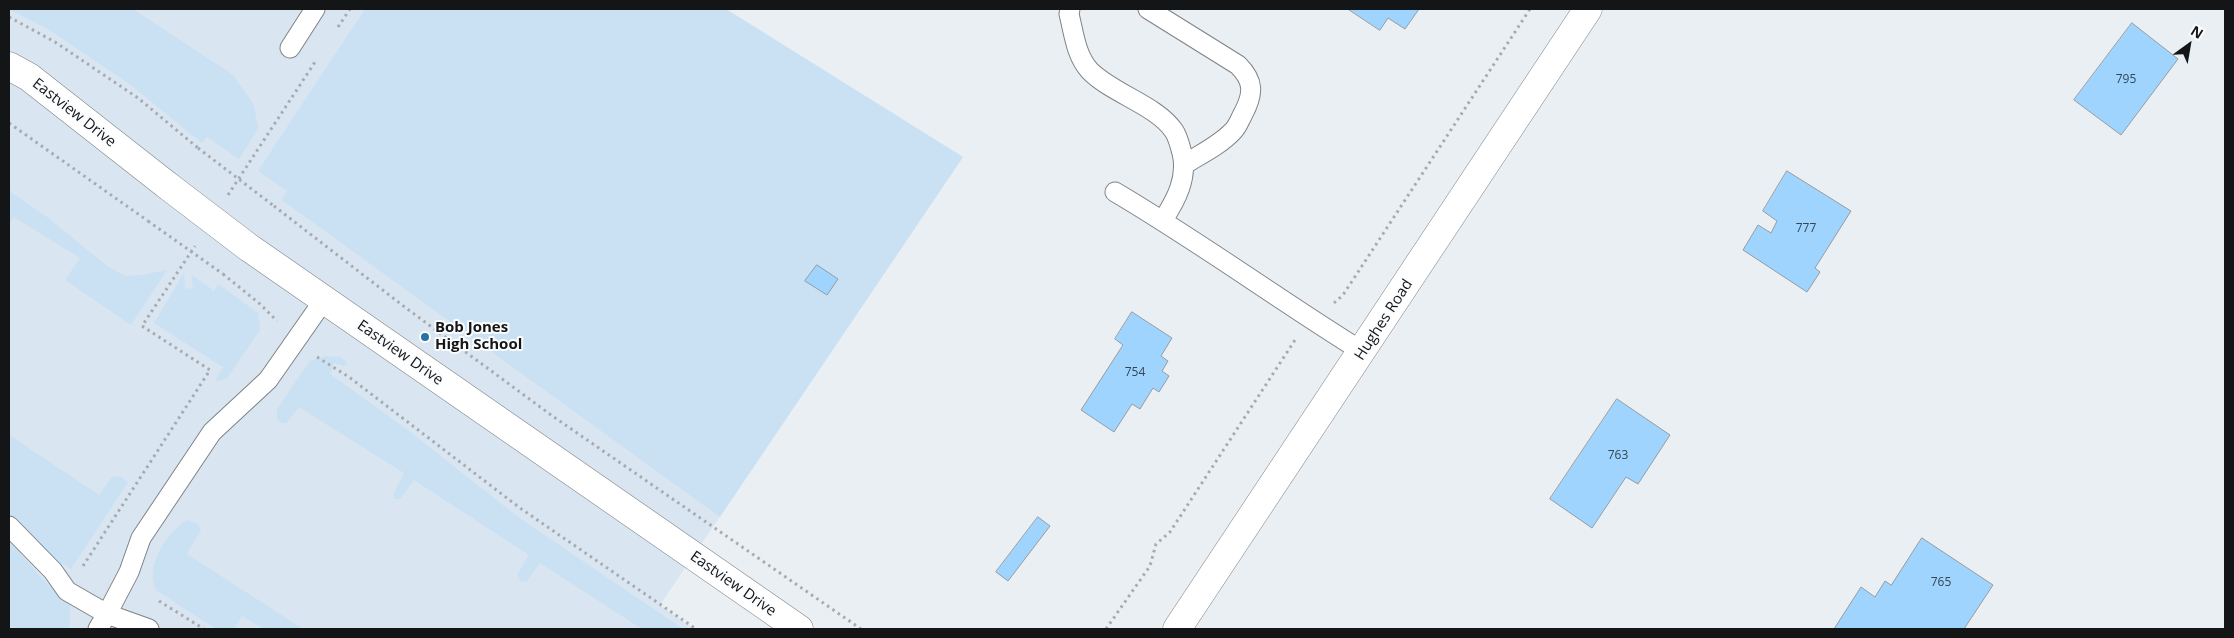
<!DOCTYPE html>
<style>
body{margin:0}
#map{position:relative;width:2234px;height:638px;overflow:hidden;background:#eaeff4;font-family:"Open Sans",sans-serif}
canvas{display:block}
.frame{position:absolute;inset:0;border:10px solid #131517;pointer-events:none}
.north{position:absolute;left:2164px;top:20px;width:50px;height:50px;-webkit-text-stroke:4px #fafcfe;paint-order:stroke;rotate:32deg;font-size:14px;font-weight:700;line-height:20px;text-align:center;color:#131517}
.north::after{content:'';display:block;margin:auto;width:18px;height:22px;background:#131517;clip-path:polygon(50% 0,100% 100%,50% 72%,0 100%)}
</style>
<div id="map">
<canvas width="2234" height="638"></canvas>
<div class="frame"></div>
<div class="north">N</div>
</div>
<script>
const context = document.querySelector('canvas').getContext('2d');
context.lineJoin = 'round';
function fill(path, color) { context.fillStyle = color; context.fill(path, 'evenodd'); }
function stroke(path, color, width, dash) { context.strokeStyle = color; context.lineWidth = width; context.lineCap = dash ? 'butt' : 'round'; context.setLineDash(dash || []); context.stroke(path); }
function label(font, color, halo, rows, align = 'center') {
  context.font = font + ' "Open Sans",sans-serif'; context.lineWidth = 4; context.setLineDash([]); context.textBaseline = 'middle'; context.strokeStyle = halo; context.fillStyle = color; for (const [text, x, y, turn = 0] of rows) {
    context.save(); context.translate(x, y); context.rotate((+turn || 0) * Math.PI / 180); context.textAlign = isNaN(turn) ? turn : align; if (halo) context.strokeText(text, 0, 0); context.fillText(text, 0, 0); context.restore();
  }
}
fill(new Path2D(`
 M9,9H726L963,157L660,605L694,629H9Z`), '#d9e5f0');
fill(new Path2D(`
 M9,9H133L233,75L254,105L258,128L239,159L207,137L202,143L131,85L51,31Z
 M365,9H726L963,157L720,517L282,200L287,191L258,171Z
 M9,191L47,217L107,266L125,276L141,275L167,270L131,325L68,282L66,279L80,258L14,217L9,224Z
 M184,273L185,289L193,288L191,274L214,291L218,284L258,313L260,330L227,378L215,382L223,367L154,323Z
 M326,356L340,357L347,362L345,366L334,363L330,374L409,431L518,517L683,629H642L540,563L527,581L521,582L517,575L529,555L414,480L400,499H395L393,495L404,473L299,407L286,423H281L277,419V409L310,361Z
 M9,435L99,495L112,477L119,476L128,482L71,569L62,563L60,567L36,539L9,515Z
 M187,520L198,524L201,530L187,554L303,629H264L242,616L234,629H216L156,590C144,567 167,532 187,520Z
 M9,540L42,579L70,605V625L67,629H9Z`), '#cae1f4');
const building = new Path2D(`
 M1348,9H1419L1405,29L1388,18L1380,30Z
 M2132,23L2178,59L2121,135L2074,100Z
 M1787,171L1851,211L1815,268L1820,272L1807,292L1743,250L1758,225L1771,233L1777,221L1763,211Z
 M817,265L838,279L827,295L805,281Z
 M1132,312L1172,338L1161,356L1168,361L1162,371L1169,376L1159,392L1153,388L1140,409L1132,404L1114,432L1081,410L1123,345L1115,339Z
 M1617,399L1670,435L1638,484L1626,477L1592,528L1550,499Z
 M1038,517L1050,526L1008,581L996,572Z
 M1922,538L1993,585L1964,629H1834L1861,587L1875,597L1885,581L1891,585Z`);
fill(building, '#9fd4fe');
stroke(building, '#969ba0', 1);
const service = new Path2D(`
 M1070,9L1069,14C1074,34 1076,56 1090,71C1113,94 1156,105 1174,131C1178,137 1180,146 1182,153C1188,178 1176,200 1163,220
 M1148,9L1238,65C1254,81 1254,93 1243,114C1240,119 1238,126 1233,131C1220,145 1201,154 1185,164
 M290,48L315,9
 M1115,192C1200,242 1279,300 1363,352
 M9,526L53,571L67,591L107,614L129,572L141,538L212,432L268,380L324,300
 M98,629L107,614L149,629`);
const tertiary = new Path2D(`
 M9,66L29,77L168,186
 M248,247L799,629`);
const secondary = new Path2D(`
 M1177,629L1588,9`);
stroke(service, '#7e8387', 21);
stroke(tertiary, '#7e8387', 29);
stroke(secondary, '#7e8387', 29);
stroke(new Path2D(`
 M9,17L55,42L138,98L198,148
 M338,27L350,9
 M9,123L148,221
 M228,195L315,62
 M274,206L406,308L551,415L861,629
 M223,274L260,304L277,321
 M1334,303L1343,295L1530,9
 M317,357L349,377L520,508L696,629
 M83,566L210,370L142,326L195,246
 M159,601L204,629
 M1106,629L1150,566L1156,544L1170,532L1295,340`), '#a7abb0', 3, [2.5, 4]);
stroke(service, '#fff', 19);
stroke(tertiary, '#fff', 28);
stroke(secondary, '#fff', 28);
const tertiaryBridge = new Path2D(`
 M168,186L248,247`);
stroke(tertiaryBridge, '#7e8387', 29, []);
stroke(new Path2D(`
 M198,148L274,206
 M148,221L223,274`), '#a7abb0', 3, [2.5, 4]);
stroke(tertiaryBridge, '#fff', 28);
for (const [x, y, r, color] of [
 [425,337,5,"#2771a4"]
]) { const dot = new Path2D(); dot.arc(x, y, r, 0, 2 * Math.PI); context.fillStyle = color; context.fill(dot); stroke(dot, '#fafcfe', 2); }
label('12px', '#364551', null, [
 ["795",2126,80],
 ["777",1806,229],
 ["754",1135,373],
 ["763",1618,456],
 ["765",1941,583]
]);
label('15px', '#131517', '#fafcfe', [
 ["Eastview Drive",74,113,38],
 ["Hughes Road",1384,320,-57],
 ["Eastview Drive",400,353,35],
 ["Eastview Drive",733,584,35]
]);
label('bold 15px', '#131517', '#fafcfe', [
 ["Bob Jones",435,328],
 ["High School",435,345]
], 'left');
</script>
